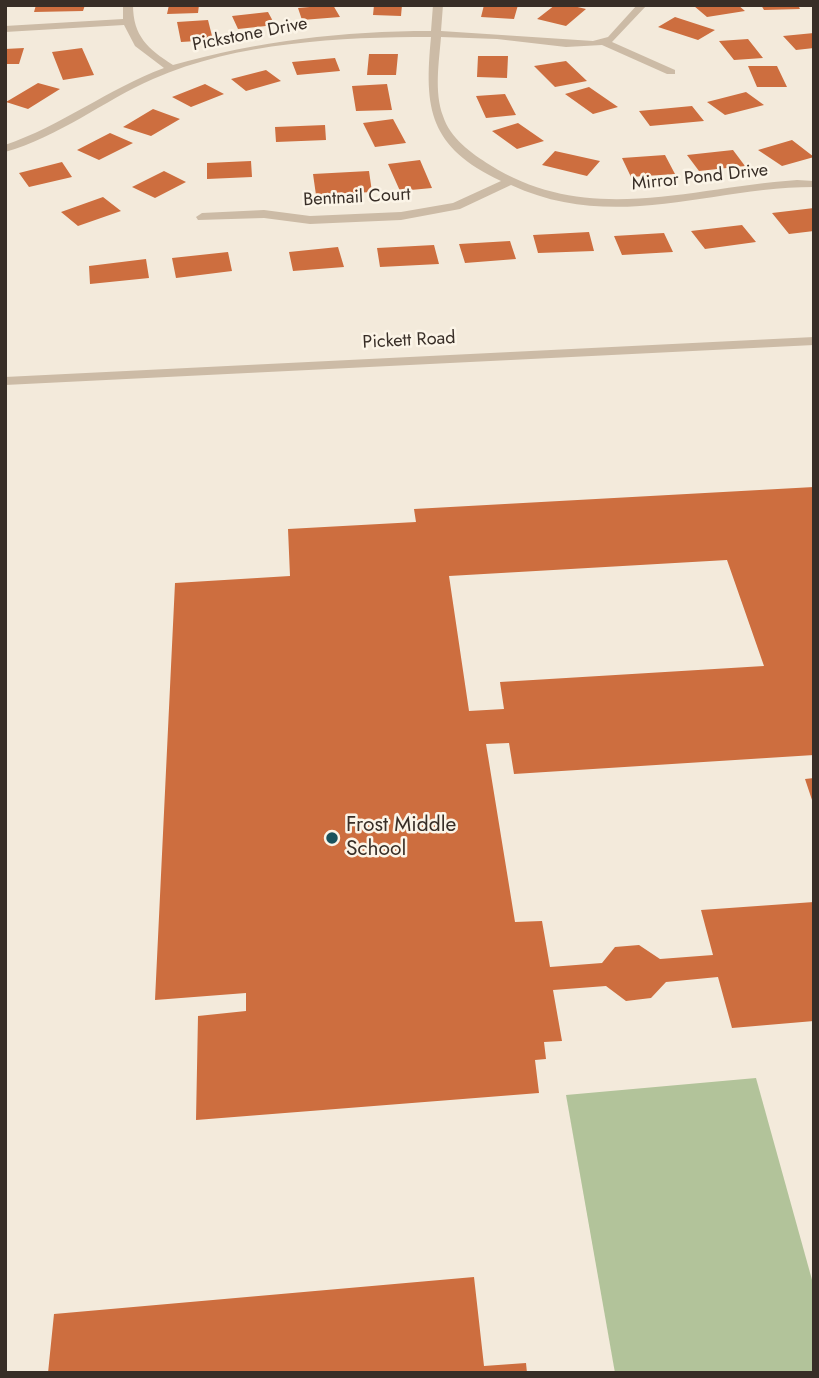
<!DOCTYPE html>
<style>
body{margin:0}
#map{position:relative;width:819px;height:1378px;overflow:hidden;background:#f3eadb;font-family:Jost,sans-serif}
canvas{display:block}
.frame{position:absolute;inset:0;border:7px solid #382e27;pointer-events:none}
</style>
<div id="map">
<canvas width="819" height="1378"></canvas>
<div class="frame"></div>
</div>
<script>
const context = document.querySelector('canvas').getContext('2d');
context.lineJoin = 'round';
function fill(path, color) { context.fillStyle = color; context.fill(path, 'evenodd'); }
function stroke(path, color, width, dash) { context.strokeStyle = color; context.lineWidth = width; context.lineCap = dash ? 'butt' : 'round'; context.setLineDash(dash || []); context.stroke(path); }
function label(font, color, halo, rows, align = 'center') {
  context.font = font + ' Jost,sans-serif'; context.lineWidth = 5; context.setLineDash([]); context.textBaseline = 'middle'; context.strokeStyle = halo; context.fillStyle = color; for (const [text, x, y, turn = 0] of rows) {
    context.save(); context.translate(x, y); context.rotate((+turn || 0) * Math.PI / 180); context.textAlign = isNaN(turn) ? turn : align; if (halo) context.strokeText(text, 0, 0); context.fillText(text, 0, 0); context.restore();
  }
}
fill(new Path2D(`
 M756,1078L814,1287V1373H615L566,1095Z`), '#b2c39a');
fill(new Path2D(`
 M36,5H85L83,11L34,12Z
 M169,5H199L198,13L167,14Z
 M333,5L340,17L302,20L298,8Z
 M374,5H402L401,16L373,15Z
 M484,5H518L514,19L481,17Z
 M555,5H569L586,9L566,26L537,19Z
 M700,5H738L745,11L707,17L694,6Z
 M761,5H798L800,9L764,10Z
 M268,12L275,25L238,29L232,16Z
 M675,17L715,30L698,40L658,27Z
 M208,20L213,40L181,42L177,22Z
 M814,33V48L796,50L783,36Z
 M748,39L763,58L734,60L719,41Z
 M24,48L19,64H5V49Z
 M82,48L94,75L63,80L52,52Z
 M369,54H398L396,75H367Z
 M478,56H508L507,78L477,77Z
 M335,58L340,71L297,75L292,62Z
 M566,61L587,81L555,87L534,66Z
 M748,66H777L787,87H757Z
 M266,70L281,81L246,91L231,79Z
 M38,83L60,89L28,109L6,102Z
 M205,84L224,94L191,107L172,97Z
 M387,84L392,110L356,111L352,86Z
 M589,87L618,107L593,114L565,94Z
 M746,92L764,105L725,115L707,102Z
 M505,94L516,115L486,118L476,96Z
 M692,106L704,121L650,126L639,111Z
 M153,109L180,119L151,136L123,127Z
 M393,119L406,143L375,147L363,123Z
 M518,123L544,141L517,149L492,131Z
 M325,125L326,140L276,142L275,127Z
 M110,133L133,143L99,160L77,150Z
 M792,140L814,157L782,166L758,150Z
 M733,150L745,166L699,171L687,155Z
 M555,151L600,161L587,176L542,165Z
 M665,155L675,174L631,177L622,158Z
 M420,160L432,188L400,191L388,164Z
 M251,161L252,177L207,179V163Z
 M62,162L72,177L29,187L19,173Z
 M164,171L186,182L155,198L132,187Z
 M369,171L372,192L316,195L313,174Z
 M103,197L121,211L78,226L61,212Z
 M814,208V231L789,234L772,213Z
 M742,225L756,242L705,249L691,231Z
 M589,232L594,251L538,253L533,235Z
 M664,233L673,252L622,255L614,236Z
 M510,241L516,259L465,263L459,244Z
 M434,245L439,264L380,267L377,248Z
 M338,247L344,267L293,271L289,252Z
 M228,252L232,271L176,278L172,258Z
 M146,259L149,278L90,284L89,266Z
 M814,487V755L514,774L509,743L486,744L515,922L542,921L550,967L602,963L615,947L639,945L660,959L713,955L701,910L814,902V1021L732,1028L718,977L666,982L651,998L626,1001L606,986L553,990L562,1041L544,1042L546,1059L535,1060L539,1093L196,1120L198,1016L246,1011V993L155,1000L175,583L290,576L288,529L416,522L414,509ZM727,560L764,666L500,682L504,709L469,711L449,576Z
 M814,778V803H813L805,779Z
 M474,1277L484,1366L526,1363L527,1373H48L54,1314Z`), '#cd6e3f');
fill(new Path2D(`
 M123,5H133C133,36 148,49 173,65C258,41 343,31 431,31L433,5H443L441,31L593,41L608,37L637,5H647L612,42L675,70V74H667L602,45L566,47L497,39L441,37C439,62 434,92 443,116C450,138 471,153 490,165C588,227 692,187 797,180L814,181V187C710,187 615,233 511,185L460,209L401,220L310,224L264,218L198,220L196,217L202,213L264,210L310,216L401,212L453,203L501,181C429,147 424,109 431,37C340,37 237,42 153,79C103,101 59,137 5,152V145C61,126 108,89 164,68L135,46L124,25L5,32V26L123,19Z
 M814,337V345L5,385V377Z`), '#ccbba6');
for (const [x, y, r, color] of [
 [332,838,7,"#1a525c"]
]) { const dot = new Path2D(); dot.arc(x, y, r, 0, 2 * Math.PI); context.fillStyle = color; context.fill(dot); stroke(dot, '#fbf4e7', 2.5); }
label('18px', '#382e27', '#fbf4e7', [
 ["Pickstone Drive",250,35,-11],
 ["Mirror Pond Drive",700,178,-6],
 ["Bentnail Court",357,198,-3],
 ["Pickett Road",409,341,-3]
]);
label('21px', '#382e27', '#fbf4e7', [
 ["Frost Middle",346,826],
 ["School",346,850]
], 'left');
</script>
